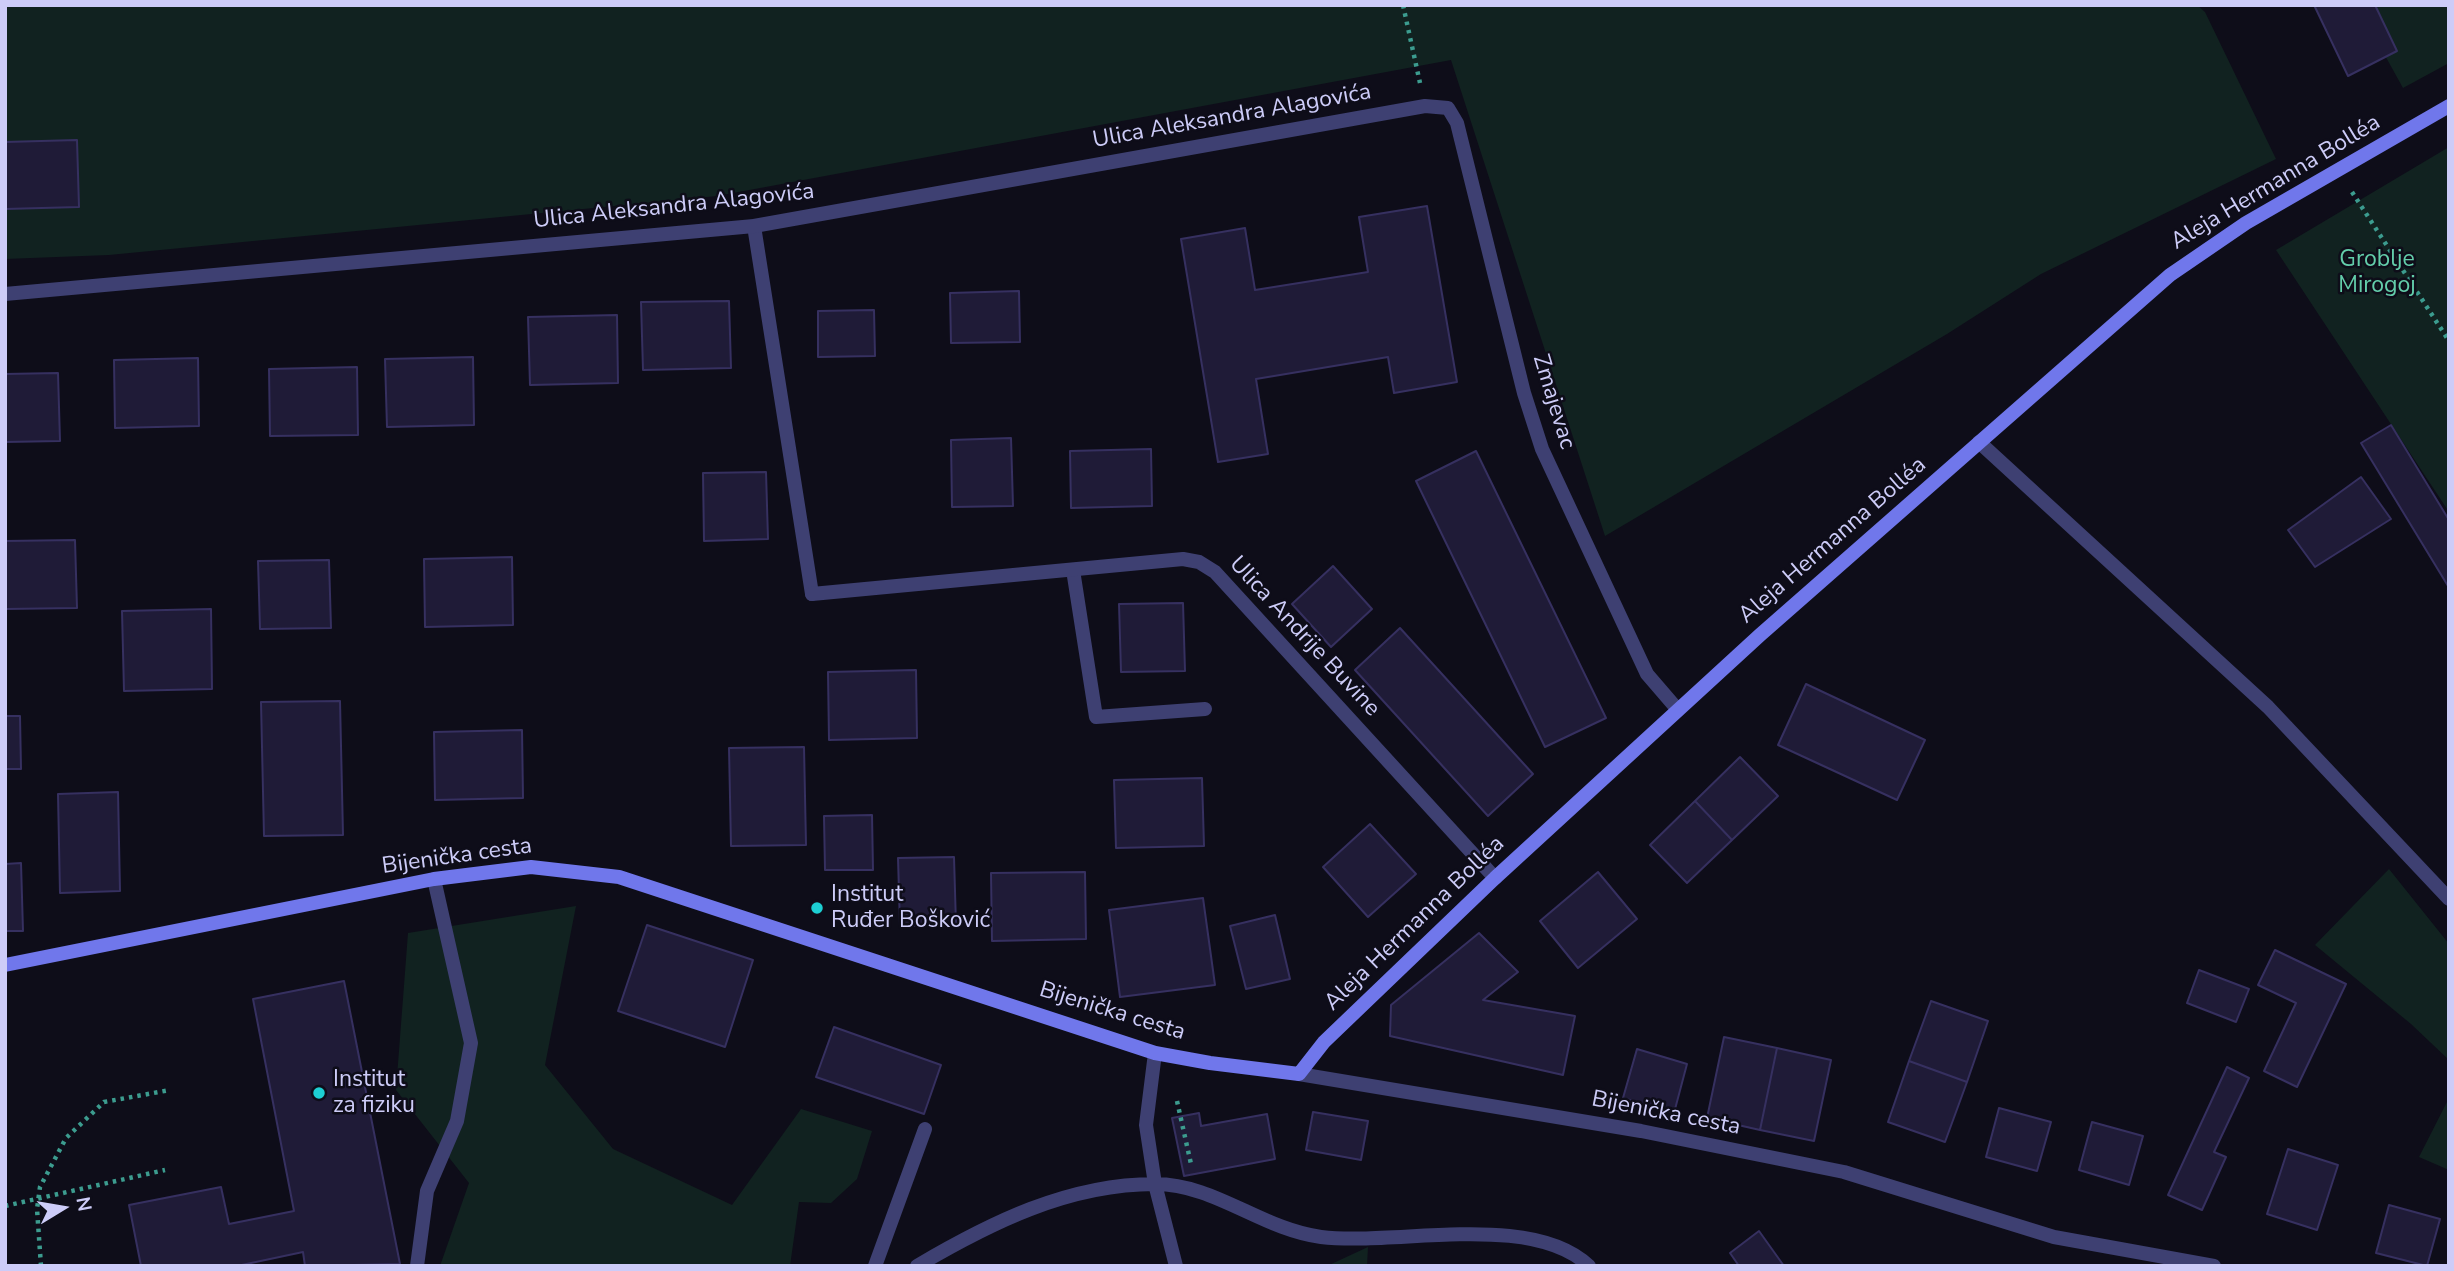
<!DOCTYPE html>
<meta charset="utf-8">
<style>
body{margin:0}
#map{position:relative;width:2454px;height:1271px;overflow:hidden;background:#0e0d19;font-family:"Nunito Sans",sans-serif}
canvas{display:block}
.frame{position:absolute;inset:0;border:7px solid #cdccf8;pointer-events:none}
.north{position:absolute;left:28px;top:1173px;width:70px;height:70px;-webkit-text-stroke:5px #0e0d19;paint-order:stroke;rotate:79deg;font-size:19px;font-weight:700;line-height:28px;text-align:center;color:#cdccf8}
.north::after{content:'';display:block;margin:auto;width:24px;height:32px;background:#cdccf8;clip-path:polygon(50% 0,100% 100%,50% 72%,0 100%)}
</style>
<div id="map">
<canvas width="2454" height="1271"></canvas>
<div class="frame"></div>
<div class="north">N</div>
</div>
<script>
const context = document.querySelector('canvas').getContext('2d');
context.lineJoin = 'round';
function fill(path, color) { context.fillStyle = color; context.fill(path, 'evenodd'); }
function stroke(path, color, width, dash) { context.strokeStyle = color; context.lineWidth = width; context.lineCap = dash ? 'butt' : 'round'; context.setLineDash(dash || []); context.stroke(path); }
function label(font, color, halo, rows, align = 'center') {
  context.font = font + ' "Nunito Sans",sans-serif'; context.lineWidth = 5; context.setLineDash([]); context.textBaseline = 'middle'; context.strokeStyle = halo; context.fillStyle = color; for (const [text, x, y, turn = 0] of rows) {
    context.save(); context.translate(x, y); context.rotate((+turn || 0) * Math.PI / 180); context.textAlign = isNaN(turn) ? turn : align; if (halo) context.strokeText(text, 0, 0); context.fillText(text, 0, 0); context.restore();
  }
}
fill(new Path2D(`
 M5,5H2197L2205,12L2276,159L2041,274L1947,334L1605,536L1451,60L717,196L109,255L5,259Z
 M2357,5H2449V63L2403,88Z
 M2449,147V512L2276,250Z
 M2389,869L2449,944V1060L2411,1024L2315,945Z
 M576,906L545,1065L613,1149L732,1205L801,1109L872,1131L857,1179L831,1203L799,1202L790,1266H440L469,1183L396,1090L408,933Z
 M2449,1098V1170L2419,1157Z
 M1368,1247L1367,1266H1327Z`), '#112220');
const building = new Path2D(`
 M2314,5H2375L2397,51L2348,76Z
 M77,140L79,207L5,209V142Z
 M1427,206L1457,382L1394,393L1388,357L1256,379L1268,454L1218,462L1181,239L1245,228L1255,290L1368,272L1359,217Z
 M1019,291L1020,342L951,343L950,293Z
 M729,301L731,368L643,370L641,302Z
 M874,310L875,356L818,357V311Z
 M617,315L618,383L530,385L528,317Z
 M473,357L474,425L387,427L385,359Z
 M198,358L199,426L115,428L114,360Z
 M357,367L358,435L270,436L269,369Z
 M58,373L60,441L5,442V374Z
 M2391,425L2449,520L2448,586L2361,443Z
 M1011,438L1013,506L952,507L951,440Z
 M1151,449L1152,506L1071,508L1070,451Z
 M1476,451L1606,718L1545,747L1416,481Z
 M766,472L768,539L704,541L703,473Z
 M2361,477L2391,519L2315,567L2288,530Z
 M75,540L77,608L5,609V541Z
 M512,557L513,625L425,627L424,559Z
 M329,560L331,628L260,629L258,561Z
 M1333,566L1372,609L1331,647L1292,604Z
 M1183,603L1185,671L1121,672L1119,604Z
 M211,609L212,689L124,691L122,611Z
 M1400,628L1533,774L1488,816L1355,670Z
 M916,670L917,738L829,740L828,672Z
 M1806,684L1925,740L1897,800L1778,745Z
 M340,701L343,835L264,836L261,702Z
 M5,716H20L21,769H5Z
 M522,730L523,798L435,800L434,732Z
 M804,747L806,845L731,846L729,748Z
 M1740,757L1778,796L1732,840L1695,801Z
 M1202,778L1204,846L1116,848L1114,780Z
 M118,792L120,891L60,893L58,794Z
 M1695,801L1732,840L1687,883L1650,845Z
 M872,815L873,870H825L824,816Z
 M1370,824L1416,874L1368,917L1323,867Z
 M954,857L956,925L900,926L898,858Z
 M21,863L23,931H5V864Z
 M1085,872L1086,939L992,941L991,873Z
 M1598,872L1637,919L1578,968L1540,921Z
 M1203,898L1215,985L1120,997L1109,910Z
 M1275,915L1290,979L1246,989L1230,926Z
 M647,925L753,960L725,1047L618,1011Z
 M1479,933L1518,972L1483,1000L1575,1016L1563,1075L1390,1036L1391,1005Z
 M2275,950L2346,984L2297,1087L2264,1071L2296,1003L2258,985Z
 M2199,970L2249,989L2236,1022L2187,1003Z
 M344,981L400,1264L305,1266L303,1252L237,1266H141L129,1205L221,1187L229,1224L294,1211L253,999Z
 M1931,1001L1988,1021L1967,1082L1909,1061Z
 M834,1027L941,1065L924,1114L816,1077Z
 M1724,1037L1777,1048L1760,1130L1707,1118Z
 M1777,1048L1831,1060L1814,1141L1760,1130Z
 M1637,1049L1687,1064L1674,1113L1623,1098Z
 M1909,1061L1967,1082L1945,1142L1888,1122Z
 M2227,1067L2249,1078L2214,1152L2226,1157L2202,1210L2168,1195Z
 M1999,1108L2051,1122L2037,1171L1986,1157Z
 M1313,1112L1368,1121L1361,1160L1306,1150Z
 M1199,1113L1201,1126L1267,1114L1275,1159L1184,1176L1172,1118Z
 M2092,1122L2143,1136L2129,1185L2079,1170Z
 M2288,1149L2338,1165L2317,1230L2267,1214Z
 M2389,1205L2440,1219L2427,1266L2376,1253Z
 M1759,1231L1784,1266H1739L1730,1253Z`);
fill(building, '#1f1b37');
stroke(building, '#363060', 2);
stroke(new Path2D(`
 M1403,5L1420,83
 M2352,192L2449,341
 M1177,1101L1191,1164
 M5,1206L165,1170
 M41,1266L37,1209L40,1187L66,1138L104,1102L170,1090`), '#3c9c8f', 4.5, [3.5, 5]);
stroke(new Path2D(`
 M754,226L812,594
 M1979,442L2268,707L2449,899
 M1073,570L1096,717L1205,709
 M1155,1053L1146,1125L1155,1184L1176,1266
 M417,1266L427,1191L457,1121L471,1043L434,879
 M875,1266L925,1129
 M917,1266C990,1223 1068,1184 1155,1184C1215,1184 1261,1229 1321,1237C1398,1246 1531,1211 1589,1266`), '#3e4072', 14);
stroke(new Path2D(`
 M5,294L754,226L1425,106L1448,108L1457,123L1524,393L1542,449L1647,674L1678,710
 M812,594L1183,559L1199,562L1215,572L1495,878
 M1299,1074L1641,1131L1844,1172L2054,1237L2214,1266`), '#3e4072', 14);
stroke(new Path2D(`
 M5,965L434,879L531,867L619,877L1155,1053L1210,1063L1299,1074L1324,1042L1495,878L1760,635L2170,275L2246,223L2449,106`), '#7077eb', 14);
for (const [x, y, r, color] of [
 [817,908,7,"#1dcfd3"],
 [319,1093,7,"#1dcfd3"]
]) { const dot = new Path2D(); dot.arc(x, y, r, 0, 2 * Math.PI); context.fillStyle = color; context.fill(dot); stroke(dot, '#0e0d19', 2.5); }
label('23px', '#cdccf8', '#0e0d19', [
 ["Ulica Aleksandra Alagovića",1232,117,-10],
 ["Aleja Hermanna Bolléa",2276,183,-31],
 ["Ulica Aleksandra Alagovića",674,207,-6],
 ["Zmajevac",1553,402,73],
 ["Aleja Hermanna Bolléa",1833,541,-41],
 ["Ulica Andrije Buvine",1304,637,47],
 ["Bijenička cesta",457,857,-8],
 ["Aleja Hermanna Bolléa",1415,924,-44],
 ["Bijenička cesta",1112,1012,17],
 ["Bijenička cesta",1666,1114,11]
]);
label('23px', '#63cdaa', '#0e0d19', [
 ["Groblje",2377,260],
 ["Mirogoj",2377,286]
]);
label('23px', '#cdccf8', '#0e0d19', [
 ["Institut",831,895],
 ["Ruđer Bošković",831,921],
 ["Institut",333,1080],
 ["za fiziku",333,1106]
], 'left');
</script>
